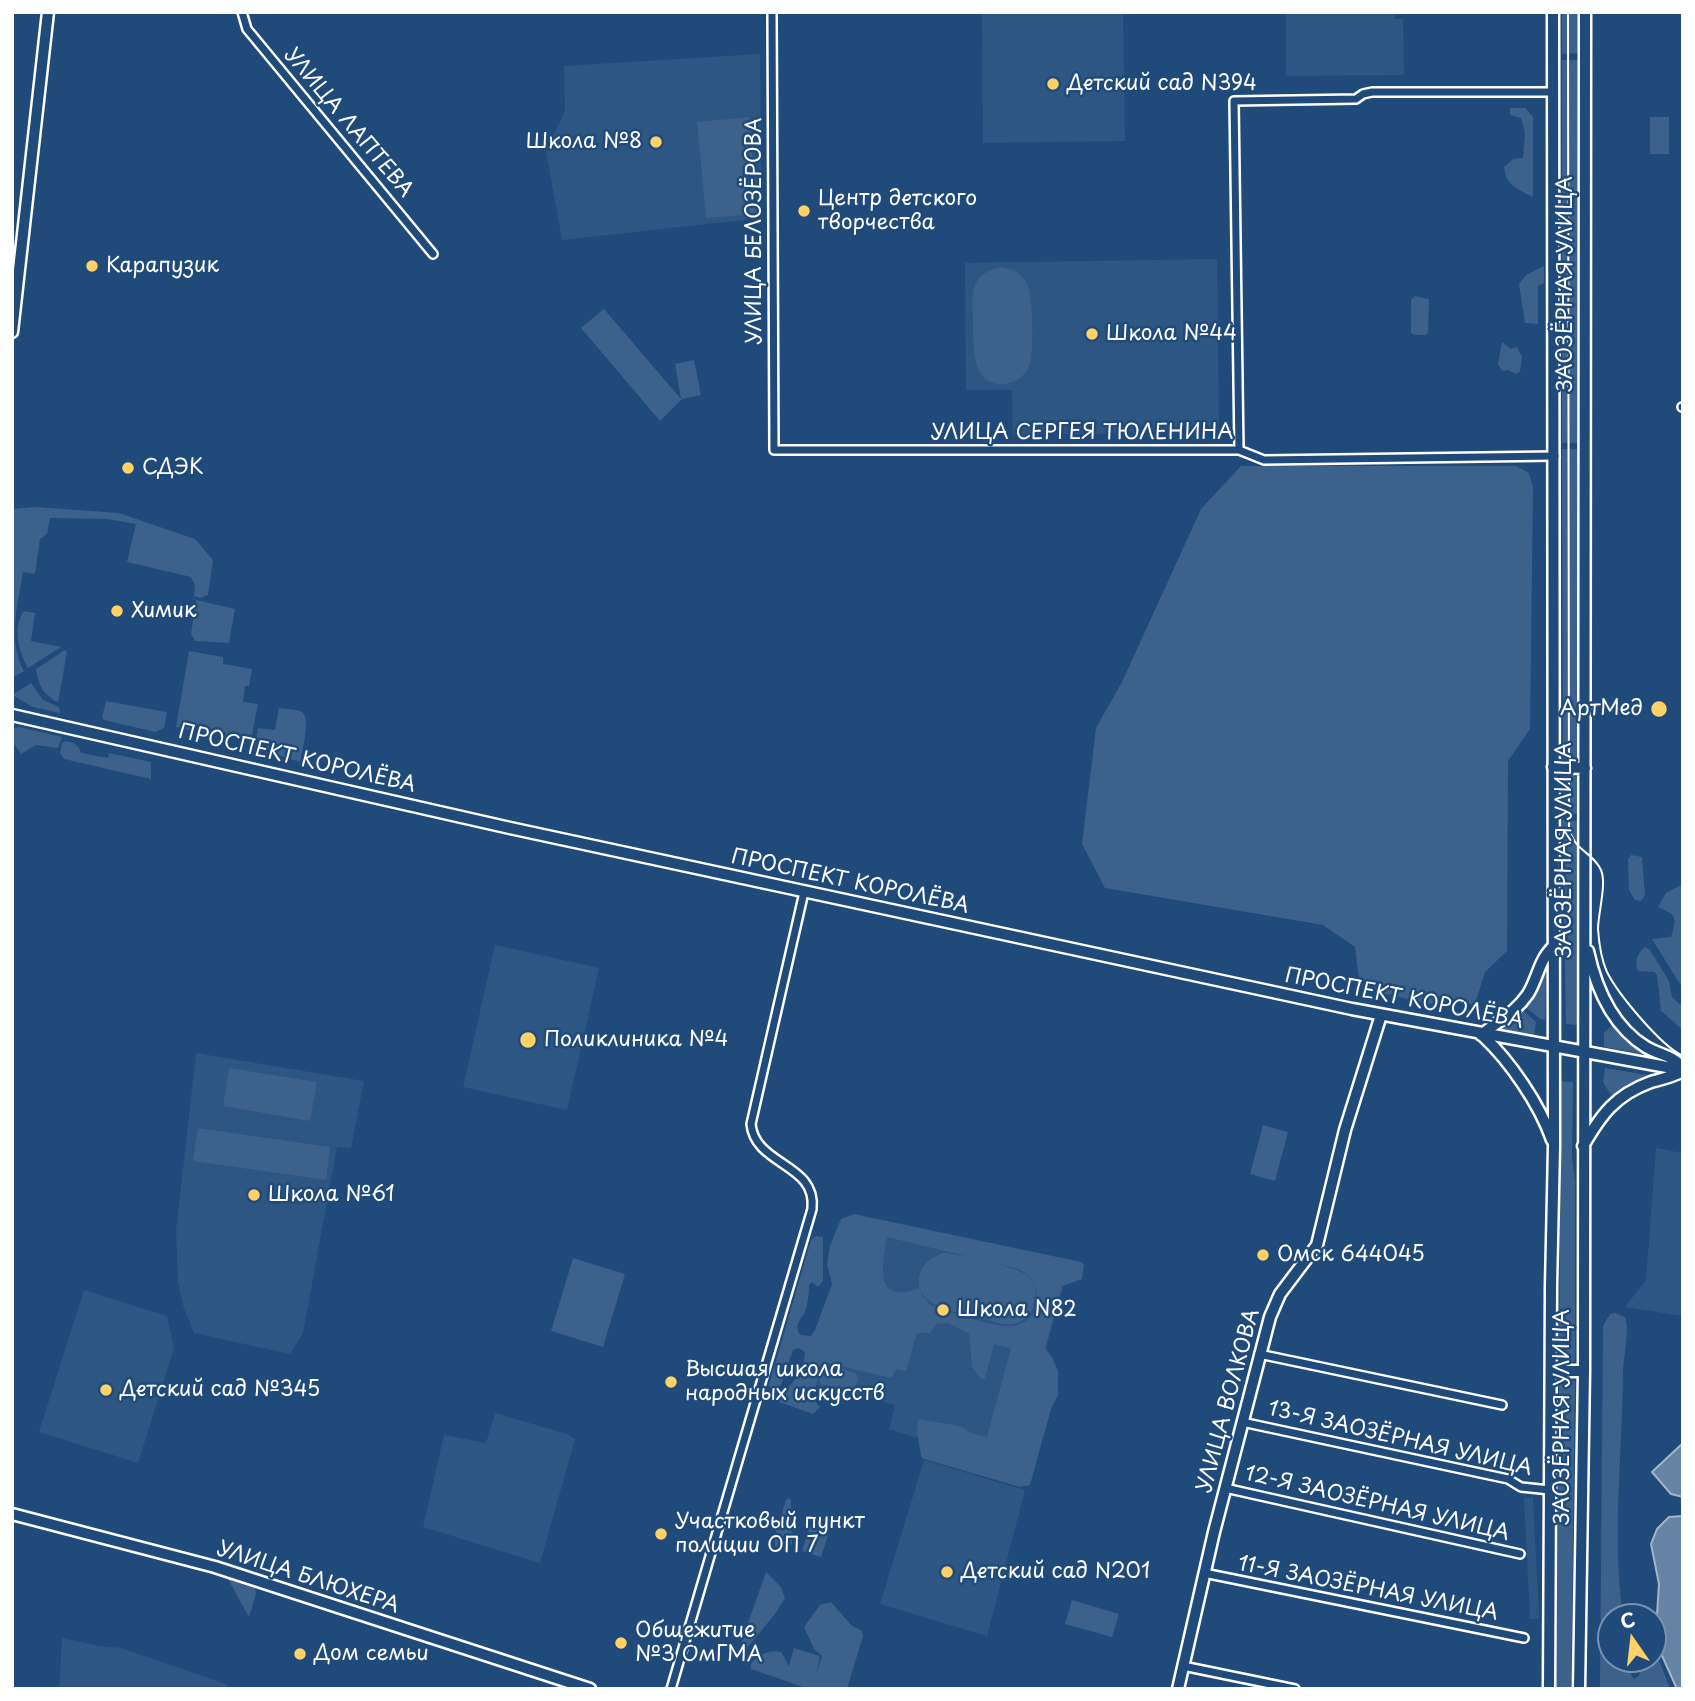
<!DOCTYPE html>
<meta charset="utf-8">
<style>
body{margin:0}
#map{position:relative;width:1695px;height:1701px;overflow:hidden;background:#1f4a7a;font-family:"Playpen Sans",sans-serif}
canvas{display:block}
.frame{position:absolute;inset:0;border:14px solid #fff;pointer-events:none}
.north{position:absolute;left:1597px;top:1603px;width:70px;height:70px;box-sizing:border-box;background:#1f4a7a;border:2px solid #7992af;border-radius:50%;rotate:346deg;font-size:19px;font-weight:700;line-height:28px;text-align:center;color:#fff}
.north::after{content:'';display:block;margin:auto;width:24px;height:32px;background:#ffd166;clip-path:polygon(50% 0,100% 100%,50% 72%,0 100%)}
</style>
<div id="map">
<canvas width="1695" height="1701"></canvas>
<div class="frame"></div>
<div class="north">С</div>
</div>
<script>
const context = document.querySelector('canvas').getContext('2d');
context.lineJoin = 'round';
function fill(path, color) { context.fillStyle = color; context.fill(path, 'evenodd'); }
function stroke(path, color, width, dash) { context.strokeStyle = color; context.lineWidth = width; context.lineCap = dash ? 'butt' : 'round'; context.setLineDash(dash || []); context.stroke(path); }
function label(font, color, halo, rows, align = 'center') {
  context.font = font + ' "Playpen Sans",sans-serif'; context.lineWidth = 5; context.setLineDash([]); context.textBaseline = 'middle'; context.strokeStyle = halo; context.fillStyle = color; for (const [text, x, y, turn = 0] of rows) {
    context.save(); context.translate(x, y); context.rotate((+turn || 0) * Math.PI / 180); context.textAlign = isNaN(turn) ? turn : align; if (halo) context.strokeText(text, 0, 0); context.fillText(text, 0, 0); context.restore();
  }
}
fill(new Path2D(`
 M1123,12L1125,141L983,143L982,14Z
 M1286,12H1395V19H1403L1404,75L1286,76Z
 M760,54L762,218L562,240L546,151L565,111L564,66Z
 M1217,259L1219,432L1013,435L1012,390H966L965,263Z
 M495,945L599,968L567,1110L463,1087Z
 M196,1053L364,1081L351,1148L337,1147L303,1333L290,1354L194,1333L183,1305L178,1282L176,1231Z
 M1656,1148L1683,1153V1316L1625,1307L1646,1280Z
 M859,1218L1068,1270L1012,1469L889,1429L895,1405L804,1382Z
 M84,1290L167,1316L174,1348L138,1463L39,1432Z
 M495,1413L567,1434L575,1439L540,1563L423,1527L444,1435L486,1443Z
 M924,1460L1025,1490L987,1636L880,1604Z
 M1533,1497L1539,1619H1530L1524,1498Z
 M62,1638L99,1646L121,1648L226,1684V1689H59Z`), '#2e5683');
fill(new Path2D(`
 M1562,12H1578V53L1562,54Z
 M1562,60H1578L1577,443H1562Z
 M1510,108H1525L1533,117V197C1518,189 1506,186 1504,167L1513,159L1523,158L1525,133L1521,118L1510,115Z
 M749,117L757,214L706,218L697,122Z
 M1650,117H1669V154H1650Z
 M1544,266V283L1538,286V324L1525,323L1519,284L1526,275Z
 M1001,267C1012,269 1022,273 1027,284C1033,296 1034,351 1030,364C1026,375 1017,382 1006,384C970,388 974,345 973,322C973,311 971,296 975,285C980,273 990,270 1001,267Z
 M1415,296L1429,299L1428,332L1426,335H1415L1411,333V300Z
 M604,309L681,399L675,364L694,360L701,395L682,399L660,421L581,328Z
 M1502,342L1511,349L1517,347L1522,357L1520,372L1515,374L1509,370L1502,371L1498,364Z
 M1562,449H1577L1579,758L1572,763L1563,758Z
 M1241,466H1516L1529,473L1533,488L1530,729L1508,761L1507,951L1485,972L1475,1004H1430L1360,988L1355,947L1323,925L1105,888L1082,844L1096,728L1122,682L1201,509Z
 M35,507L119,513L195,539L213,560L208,595L200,598L194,596L195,585L191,577L127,562L136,524L107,519L50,518L47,534L40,539L35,574L23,572C18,604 7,640 24,671L12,678V509Z
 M196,600L235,609L229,643L195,641L191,634Z
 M24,611L35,613L31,641L61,647L28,668C19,653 12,626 24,611Z
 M65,650L67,652L58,702C43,695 39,686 36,669Z
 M189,651L223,657V664L252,669L249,686H245L243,702L258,704L251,740L176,727Z
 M31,683L43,700L59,707L60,713L33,707L12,695Z
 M106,701L167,712L164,728L155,732L104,720L102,717Z
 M279,708C285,709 296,709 302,712C311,718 302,752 300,762L274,754V751L262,747L260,752L254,749L258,728L275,730Z
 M19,727L62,737L58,748L36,745L21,754L12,741V729Z
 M66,741C75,743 78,744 81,753L108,758L109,753L151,762V779L64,759L60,753L62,743Z
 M1573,774L1579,780L1578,814H1562V779L1564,775Z
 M1562,820L1578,821L1577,1025L1566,1024Z
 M1631,855L1642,857L1645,895L1641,901L1635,900L1629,890L1628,859Z
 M1683,884V989L1652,939L1671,937L1675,922L1672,914L1658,907L1666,893Z
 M1645,947L1650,950L1669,981L1672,997L1683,1007V1030L1661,1011L1657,975L1654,972L1638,971C1634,963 1637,953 1645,947Z
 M1546,968L1545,1020L1540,1019L1524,1006L1536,989Z
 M1522,1009L1536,1022L1534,1036L1497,1029Z
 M1613,1024L1649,1055L1604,1047V1033Z
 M229,1068L317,1082L310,1121L223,1106Z
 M1605,1068L1660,1077L1637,1083L1612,1097L1603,1082Z
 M1561,1081L1573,1082L1572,1157L1575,1181V1360L1568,1366L1560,1361L1559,1356Z
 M1263,1125L1288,1132L1275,1181L1250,1174Z
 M198,1128L330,1147L326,1180L193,1161Z
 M854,1214L1081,1262L1084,1265L1082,1279L1062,1286L1045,1348L1052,1357L1058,1371V1395L1051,1409L1030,1485L1020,1487L924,1459L921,1456L917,1431L918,1419L960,1426L971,1433L987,1437L1011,1348L994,1344L985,1379L980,1378L972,1367L969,1334L948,1323L936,1324L930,1333H917L906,1371L896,1369L892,1378L827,1363L821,1366L815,1389H804L802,1392L813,1399L820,1407L813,1414L779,1402V1394C793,1386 804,1369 805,1352L798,1348L793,1350L781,1385L773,1389L770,1388L769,1385L811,1240L816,1236L823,1237V1281L818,1287L812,1282L809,1285C809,1293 808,1301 806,1309C803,1319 793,1323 800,1335L811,1336L815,1330L832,1284L827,1264L830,1246L841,1219ZM887,1237L1019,1269C1043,1282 1045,1320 1014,1326C997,1329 945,1311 929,1304L922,1295L919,1288C874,1305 882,1267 887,1237Z
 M943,1253C959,1254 1014,1266 1026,1275C1044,1290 1035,1321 1012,1324C1003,1325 994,1322 986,1319C963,1313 910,1309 920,1273C924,1262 933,1257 943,1253Z
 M573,1258L625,1274L603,1347L551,1331Z
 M1615,1313L1625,1317C1630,1329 1623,1360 1623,1375C1622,1456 1612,1537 1623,1617H1611V1659H1629L1631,1675L1634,1679L1639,1676L1642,1664L1654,1659L1660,1662L1670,1689H1601L1600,1686L1603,1326L1610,1314Z
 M826,1365L856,1373L858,1379L854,1390L849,1391L821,1384L819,1378L823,1367Z
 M1568,1376L1575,1382L1571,1689H1556L1559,1383L1564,1377Z
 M789,1498L791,1501L792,1544L784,1549L775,1546L774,1538L786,1500Z
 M814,1514L833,1520L821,1557L802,1551Z
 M766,1572L781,1587L785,1598L775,1614L747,1648H743L741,1643Z
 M225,1574L255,1587L256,1594L249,1617Z
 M1072,1600L1119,1614L1112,1637L1065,1624Z
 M831,1602L851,1625L862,1631L863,1636L847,1689H809L751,1669V1663C758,1655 770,1649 781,1652L789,1666L794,1648L820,1656L816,1674L822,1656L814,1649L804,1627L820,1605Z`), '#3c618b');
const water = new Path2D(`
 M1683,1443V1497L1671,1494L1652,1472Z
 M1683,1516V1689H1677L1659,1649L1657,1615L1659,1584L1651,1544L1657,1529L1669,1517Z`);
fill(water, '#6583a4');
stroke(water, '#a3b5c8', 2);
const street = new Path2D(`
 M242,12L247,29L433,254
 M772,12L774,450H1239L1264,460L1555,456
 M1682,407H1683
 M1239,450L1234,101L1356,99L1363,94L1372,92H1554
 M1259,1354L1502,1405
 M1242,1422L1508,1479L1521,1487L1550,1490
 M1225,1488L1520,1554
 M1204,1573L1524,1638
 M1183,1666L1295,1689
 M671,1689L812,1209C817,1163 755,1166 751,1124L804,892`);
const secondary = new Path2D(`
 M12,332L48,12
 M12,715L510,828L1352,1009L1683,1070
 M1553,767L1585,768
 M1588,951C1596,988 1612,1026 1646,1047C1659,1055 1674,1055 1683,1069
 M1481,1035C1498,1021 1515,1013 1528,994C1538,978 1539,959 1554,946
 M1483,1036C1510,1061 1540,1105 1552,1140
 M1583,1146C1601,1115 1615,1095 1651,1082C1662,1079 1672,1077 1683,1071
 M1551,1371H1584
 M12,1514L215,1567L590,1689
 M1178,1689L1214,1532L1270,1317L1280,1294L1317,1245L1345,1130L1381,1015
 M1549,1689L1551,1286L1554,1147L1553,12
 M1579,1689L1584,1371L1585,12`);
stroke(street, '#fff', 12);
stroke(secondary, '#fff', 15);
stroke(street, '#1f4a7a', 7);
stroke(secondary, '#1f4a7a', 10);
stroke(new Path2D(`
 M1568,12L1569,828C1574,851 1593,852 1601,870C1607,884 1598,913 1598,929C1599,943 1601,959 1607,972C1618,994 1661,1046 1683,1056`), '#fff', 2);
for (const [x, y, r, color] of [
 [1053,84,7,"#ffd166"],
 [656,142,7,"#ffd166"],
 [804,211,7,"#ffd166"],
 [92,266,7,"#ffd166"],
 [1092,334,7,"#ffd166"],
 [128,468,7,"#ffd166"],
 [117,611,7,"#ffd166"],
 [1659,709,9,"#ffd166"],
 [528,1040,9,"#ffd166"],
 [254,1195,7,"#ffd166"],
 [1263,1255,7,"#ffd166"],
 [943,1310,7,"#ffd166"],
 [671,1382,7,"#ffd166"],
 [106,1390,7,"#ffd166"],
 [661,1534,7,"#ffd166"],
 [947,1572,7,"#ffd166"],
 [621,1643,7,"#ffd166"],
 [300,1654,7,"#ffd166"]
]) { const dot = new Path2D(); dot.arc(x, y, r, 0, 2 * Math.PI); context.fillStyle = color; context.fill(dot); stroke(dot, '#1f4a7a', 2.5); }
label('21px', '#fff', '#1f4a7a', [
 ["Детский сад N394",1067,84],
 ["Школа №8",642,142,"right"],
 ["Центр детского",818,199],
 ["творчества",818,223],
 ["Карапузик",106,266],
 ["Школа №44",1106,334],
 ["СДЭК",142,468],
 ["Химик",131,611],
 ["АртМед",1643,709,"right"],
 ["Поликлиника №4",544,1040],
 ["Школа №61",268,1195],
 ["Омск 644045",1277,1255],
 ["Школа N82",957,1310],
 ["Высшая школа",685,1370],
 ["народных искусств",685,1394],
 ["Детский сад №345",120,1390],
 ["Участковый пункт",675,1522],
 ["полиции ОП 7",675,1546],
 ["Детский сад N201",961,1572],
 ["Общежитие",635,1631],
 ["№3 ОмГМА",635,1655],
 ["Дом семьи",314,1654]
], 'left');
label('21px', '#fff', '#1f4a7a', [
 ["УЛИЦА ЛАПТЕВА",348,123,50],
 ["УЛИЦА БЕЛОЗЁРОВА",755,231,-90],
 ["ЗАОЗЁРНАЯ УЛИЦА",1566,284,-90],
 ["УЛИЦА СЕРГЕЯ ТЮЛЕНИНА",1082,433],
 ["ПРОСПЕКТ КОРОЛЁВА",297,759,13],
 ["ЗАОЗЁРНАЯ УЛИЦА",1565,850,-90],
 ["ПРОСПЕКТ КОРОЛЁВА",850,882,12],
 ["ПРОСПЕКТ КОРОЛЁВА",1404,999,11],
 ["УЛИЦА ВОЛКОВА",1229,1401,-75],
 ["ЗАОЗЁРНАЯ УЛИЦА",1563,1417,-90],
 ["13-Я ЗАОЗЁРНАЯ УЛИЦА",1400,1439,13],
 ["12-Я ЗАОЗЁРНАЯ УЛИЦА",1377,1504,13],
 ["УЛИЦА БЛЮХЕРА",308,1578,18],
 ["11-Я ЗАОЗЁРНАЯ УЛИЦА",1368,1589,11]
]);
</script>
